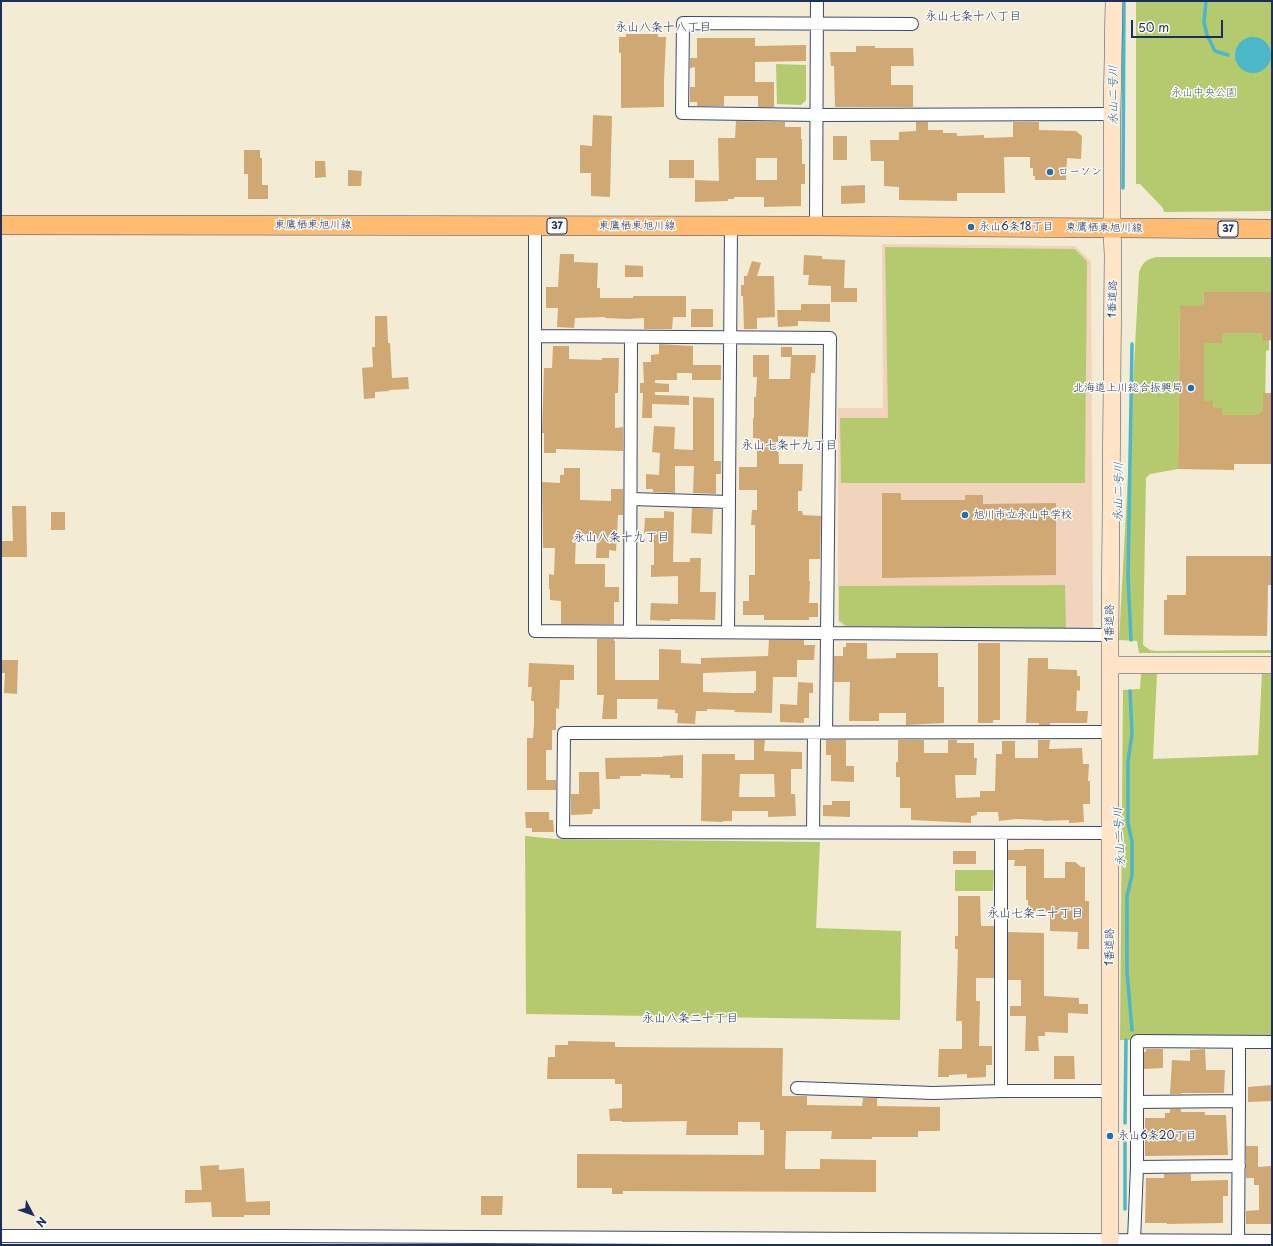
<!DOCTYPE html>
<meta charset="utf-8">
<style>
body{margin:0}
#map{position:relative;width:1273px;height:1246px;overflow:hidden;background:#f3ebd4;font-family:"Playpen Sans",sans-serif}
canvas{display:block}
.frame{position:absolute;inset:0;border:2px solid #1b2f5e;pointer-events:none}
.north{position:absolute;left:12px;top:1194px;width:40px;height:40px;-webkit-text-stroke:3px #fdfcf7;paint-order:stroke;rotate:131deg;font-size:11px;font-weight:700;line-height:16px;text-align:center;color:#1b2f5e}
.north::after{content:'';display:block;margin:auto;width:14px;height:18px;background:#1b2f5e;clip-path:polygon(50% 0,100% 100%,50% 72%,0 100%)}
.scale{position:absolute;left:1131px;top:20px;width:92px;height:18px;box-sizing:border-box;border:2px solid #1b2f5e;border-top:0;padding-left:5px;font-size:12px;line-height:14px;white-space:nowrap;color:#1b2f5e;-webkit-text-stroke:3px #fdfcf7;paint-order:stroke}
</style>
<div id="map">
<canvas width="1273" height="1246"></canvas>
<div class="frame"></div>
<div class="north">N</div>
<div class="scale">50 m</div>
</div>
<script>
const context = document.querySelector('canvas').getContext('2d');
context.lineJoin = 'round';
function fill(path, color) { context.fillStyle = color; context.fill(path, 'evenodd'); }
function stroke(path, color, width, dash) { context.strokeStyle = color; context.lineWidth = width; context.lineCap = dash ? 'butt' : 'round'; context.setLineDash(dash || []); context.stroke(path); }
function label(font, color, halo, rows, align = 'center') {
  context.font = font + ' "Playpen Sans","Klee One",sans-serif'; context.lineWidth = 3; context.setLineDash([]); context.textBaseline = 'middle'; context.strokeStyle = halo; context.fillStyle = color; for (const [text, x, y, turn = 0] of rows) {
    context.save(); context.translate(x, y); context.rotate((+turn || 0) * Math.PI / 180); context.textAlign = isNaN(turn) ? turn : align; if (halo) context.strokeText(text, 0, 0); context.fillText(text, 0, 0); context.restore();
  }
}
fill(new Path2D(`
 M882,244L1075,246L1091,261L1093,626L1089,630L846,628L838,622V408H883Z`), '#f0d5bc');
fill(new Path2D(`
 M1136,1H1272V211L1164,212L1163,208L1140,184H1136Z
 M776,64L806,65V100L801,105L777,104Z
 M885,247L1075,249L1087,261L1085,483H841L840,418H888Z
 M1156,257H1272V292H1204L1203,306H1180L1178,469L1150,474L1146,478L1143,645L1150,650L1155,651L1272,650V653H1139L1137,641L1119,640L1139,273C1142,263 1145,260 1156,257Z
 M1222,333H1262V340H1269V350L1266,351L1265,409L1263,410V412H1260V415H1222V408H1214L1213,401H1204V343H1222Z
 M1065,585L1066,628L846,626L839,620V586Z
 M1262,672L1272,673V1040H1120L1123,690L1140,689L1141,674H1157L1153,759L1258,755Z
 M525,836L556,839L820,842L816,928L901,931L900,1020L526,1014Z
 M955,870H994L993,891H955Z`), '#b5ca6f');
fill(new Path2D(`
 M1235 55a18 18 0 1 1 36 0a18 18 0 1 1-36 0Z`), '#4bb7c8');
stroke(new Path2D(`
 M1206,1L1204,22L1207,35L1215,51L1228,55
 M1123,188L1124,1
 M1131,640L1128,577L1132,344
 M1130,691L1132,734L1128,761V823L1132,842V875L1127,896V972L1132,1030
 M1125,1123L1126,1040
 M1125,1209V1143`), '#4bb7c8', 3.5);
fill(new Path2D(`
 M626,34H658V37H666L664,81V107L621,108V53H619V37H626Z
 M697,38H755V46L806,45V61L755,62V82H774V107H758V96H724V106H697V102H690V87H695V67L690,68V58H697Z
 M856,46H875V48H913L914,66H891V85H913V107H835L834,66H831L830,52H856Z
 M593,115L612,116L610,197L591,196V173H580V145L592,146Z
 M736,121L785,122V127H801V139H802V164H805V184H801V206L764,207V197H734V199H728V201L695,202V180L719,181L718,138H735ZM756,158H777V180H756Z
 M916,122H928V130H943V133H957V136L984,135V138L1013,137V122H1039V130L1076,131L1082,136L1081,159L1067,158L1066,180H1035V176H1033V168H1030V157H1004L1005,193H957V201L899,200V187L884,186V161H871L870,140H899V132L916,131Z
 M833,136H847V160H833Z
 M244,150H260V158H262V185H268V199H248V174H244Z
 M669,160H694V178H669Z
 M315,161H325L326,177L315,178Z
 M348,170L362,171L361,186H348Z
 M865,185V203L841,204V186Z
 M560,254H574V262L598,263L597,288H600V298H633V296H686V317H673L672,329H644V318L627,319L605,318V317L575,318L574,328L557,327L558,308H546V287H558Z
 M804,255L822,256V259L845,260L844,288H857V302H831V286L808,285L809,275H803Z
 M752,261L761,263L757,276H774L775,317L757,318V329H744L743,296H741V285H744V276H747Z
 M625,265L643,266V277H625Z
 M1204,292H1272V340L1262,341V333H1222V343H1204V401H1213L1214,408H1222V415H1260V412H1263V393H1272V464H1234V470L1178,469L1180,306H1203Z
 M801,304H830V322L798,321V326L778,327L777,310H801Z
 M691,309H713V327H691Z
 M375,316H387L388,343H390L392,378L408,377L409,389L389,390V391L375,392V398L364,399L362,368L373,367L372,347H375Z
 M659,344L693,346V365H721V380H692V373H677V380H655V383L669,384V392H655V395L689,396V405L652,404V418H642L643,393H640V383H644L643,362H651V355L659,354Z
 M553,346H569V359L602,360V358H619L618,393H615V428L623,427V451L556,449V453H544V433H542L544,368H552Z
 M781,347H792V355H816L815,373H811L808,437L778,436L779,464H803L802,491H798V511H802L803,515L821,516L820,559H809V581H810L809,603H818V617H809V620H764V615H743V601H749V575H755V525H751L752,510H757V490H739V467H757V438H753V418H754V397H756L757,377H753V355H769V379H790L791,357H781Z
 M693,397L714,398V461H721V474H716V494L693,493L694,466H675V493L653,492V489H646V474L659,475L660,453L652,452L654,426L675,427L674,449L693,450Z
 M564,468H580V500L611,501V489H623V515H618L616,551L609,550V558H596L597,537L596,536H576L575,564H605V587H619V602H614V624H561V601L550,600V589H549V574L554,575L555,548H543L542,482L560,483V475H564Z
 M882,493H901V500H965V495H983V504L1056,503V575L882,578Z
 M12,506H26L27,557H1V541H13Z
 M692,508L713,509L712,534L691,533Z
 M664,511L674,512L673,562H690V558H701L700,592H716L715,620L670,619V621L650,620L651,603L678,604V576L651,577V565H654V533H644L645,518H664Z
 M51,512H65V530H51Z
 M1186,556H1272V585H1268L1267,636L1164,635V600H1167V595H1186Z
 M597,639H614V641H615V680H659V649L681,650V663L701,664V658L768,656L769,640H804V645H815L814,660H797V677H773L772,713L734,712L735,710L707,709V711H696L695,724L677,723L678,713H675V710L657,709L658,699H617V719H602L604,695H597ZM756,671V691H754V693H735L703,692V673Z
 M846,643H867V659L896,658V653H938V687H944V723L906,725V713H879V721H849L850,682H834V656H843V647H846Z
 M978,643H1000V720H993V723H978Z
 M1028,658H1048V669L1077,670V676H1080V691L1077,690L1076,711H1088L1087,723H1050V725H1039V723H1026Z
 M2,660H18L17,694L4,693L5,673H2Z
 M529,663L574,665V680H560L559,709L556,708V730H552V750H546V780H556V790H527V738H533L534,723V701H531L532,687H528Z
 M798,682L813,683V693H809V718H804V723L780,722V704L797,705Z
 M754,740H765L764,751L802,752V769H791V794H795L796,816L768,817V811H732V821H723V822L701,821L702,754H735V760H754ZM740,774H774L775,797H739Z
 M826,740H846V766H854V782L831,781V755H826Z
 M898,740H924V753H948V740H957V743H974V758H977L976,775H955L956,798L980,797V791H995L996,754H1002V741H1015V758H1038V740H1050L1049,749L1082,748L1083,764H1089L1088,781H1090V804H1083L1084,822L1069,823V820L1043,821V820L1016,819L999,821L998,812H977V815L971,816V823L911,820V808H900V777H896V762H898Z
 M683,755V778H670V775L641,774V776H620V779H606L605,758L663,757V756Z
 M579,772H599L600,809H593L592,814L571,815V794H579Z
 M832,801H850V817L823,816V805H832Z
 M525,812H549V820H553L554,832H532V828H526Z
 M1024,849H1044V878H1065V862H1075L1081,867H1085V901H1089V949H1077L1078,932L1050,931V912L1028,911V900H1026V866H1014L1015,860H1008V850H1024Z
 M953,851H976V864H953Z
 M958,896H980L981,926H994V978H976V1001H980L979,1046H992V1065H986V1077L967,1078V1074L949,1075V1077H938L939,1049H962V1021H956L958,949H955V936H958Z
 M1008,932L1044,933V996L1079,998V1004H1088V1014L1068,1013V1033L1045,1032V1036H1038L1039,1051H1025L1026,1016H1010V1006H1021V980H1008Z
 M568,1041L615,1042V1047L783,1048L782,1096H807V1105L862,1106L863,1098H877V1106L940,1107V1131H918V1137H872V1139H831L832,1131H786L785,1169H820V1159L876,1160V1192L623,1191V1194H612V1188H577V1154L764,1155V1130H760V1122H738V1135H686L687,1121L622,1122V1121H610L609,1109L622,1108V1084H615V1079H547L548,1057H555V1045H568Z
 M1146,1049H1163V1068L1144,1069V1052H1146Z
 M1205,1049L1206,1070H1225L1224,1093H1181V1094H1170L1172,1060L1190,1061V1050Z
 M1054,1056H1074L1075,1079H1054Z
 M1272,1085V1101L1248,1102V1087Z
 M1170,1109H1181V1112H1205V1115H1226L1228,1155L1145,1156V1118H1165V1113H1170Z
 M1246,1146H1258V1167L1272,1166V1224H1246V1211L1259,1210V1185H1254V1178H1246Z
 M219,1165V1170L244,1168L246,1202L270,1201V1215H244V1217H212L211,1202L185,1203V1190H202L200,1166Z
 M1164,1174H1191V1181L1228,1180V1196H1223V1223L1167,1224V1223H1145L1146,1178H1164Z
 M481,1196H503L502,1215H481Z`), '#d0a874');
const street = new Path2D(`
 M912,24L683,23L682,113L817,115L1112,114
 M535,226V631L1110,635
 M816,226L817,1
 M536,336L830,338L826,733
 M631,499L729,502
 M630,632L631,337
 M728,632L731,226
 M1110,732L564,733L563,832L1111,833
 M813,832L814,733
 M797,1088L933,1093L1001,1091H1109
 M1001,1091V833
 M1137,1102L1239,1101
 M1137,1167L1239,1166
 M1,1236H281L1272,1241
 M1134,1240L1137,1167V1041L1272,1042
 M1238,1241L1239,1101V1042`);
const secondary = new Path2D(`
 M1110,665H1272
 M1110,1245V635L1113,256L1112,228V114L1114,1`);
const primary = new Path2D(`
 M1,225L816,226L1272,229`);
stroke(street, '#3b4b70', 14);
stroke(secondary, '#3b4b70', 18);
stroke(primary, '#3b4b70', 20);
stroke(street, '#fff', 12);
stroke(secondary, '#ffe4c6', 17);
stroke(primary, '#febb71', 19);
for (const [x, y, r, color] of [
 [1050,172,4,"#1f6fb2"],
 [971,227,4,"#1f6fb2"],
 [1191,388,4,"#1f6fb2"],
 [965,515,4,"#1f6fb2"],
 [1110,1136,4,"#1f6fb2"]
]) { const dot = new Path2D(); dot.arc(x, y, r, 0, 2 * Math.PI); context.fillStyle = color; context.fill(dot); stroke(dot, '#fdfcf7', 1.5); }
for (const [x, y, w] of [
 [557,226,20],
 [1228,229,20]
]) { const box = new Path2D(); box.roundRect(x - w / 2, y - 8, w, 16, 3); context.fillStyle = '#fdfcf7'; context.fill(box); stroke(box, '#1b2f5e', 1); }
label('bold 10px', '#1b2f5e', null, [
 ["37",557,226],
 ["37",1228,229]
]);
label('11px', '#495e63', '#fdfcf7', [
 ["永山中央公園",1204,93]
]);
label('11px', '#1b2f5e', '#fdfcf7', [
 ["ローソン",1058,172],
 ["永山6条18丁目",979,227],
 ["北海道上川総合振興局",1183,388,"right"],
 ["旭川市立永山中学校",973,515],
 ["永山6条20丁目",1118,1136]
], 'left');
label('11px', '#1b2f5e', '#fdfcf7', [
 ["東鷹栖東旭川線",313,225],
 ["東鷹栖東旭川線",637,226],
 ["東鷹栖東旭川線",1104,228,1],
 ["1番道路",1113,299,-89],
 ["1番道路",1110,623,-90],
 ["1番道路",1110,947,-90]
]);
label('12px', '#1b2f5e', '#fdfcf7', [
 ["永山七条十八丁目",973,17],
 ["永山八条十八丁目",663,28],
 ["永山七条十九丁目",789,446],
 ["永山八条十九丁目",621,538],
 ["永山七条二十丁目",1035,914],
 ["永山八条二十丁目",690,1019]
]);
label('italic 12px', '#2c5f83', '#fdfcf7', [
 ["永山二号川",1114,95,-90],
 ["永山二号川",1119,492,-89],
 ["永山二号川",1120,837,-93]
]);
</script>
